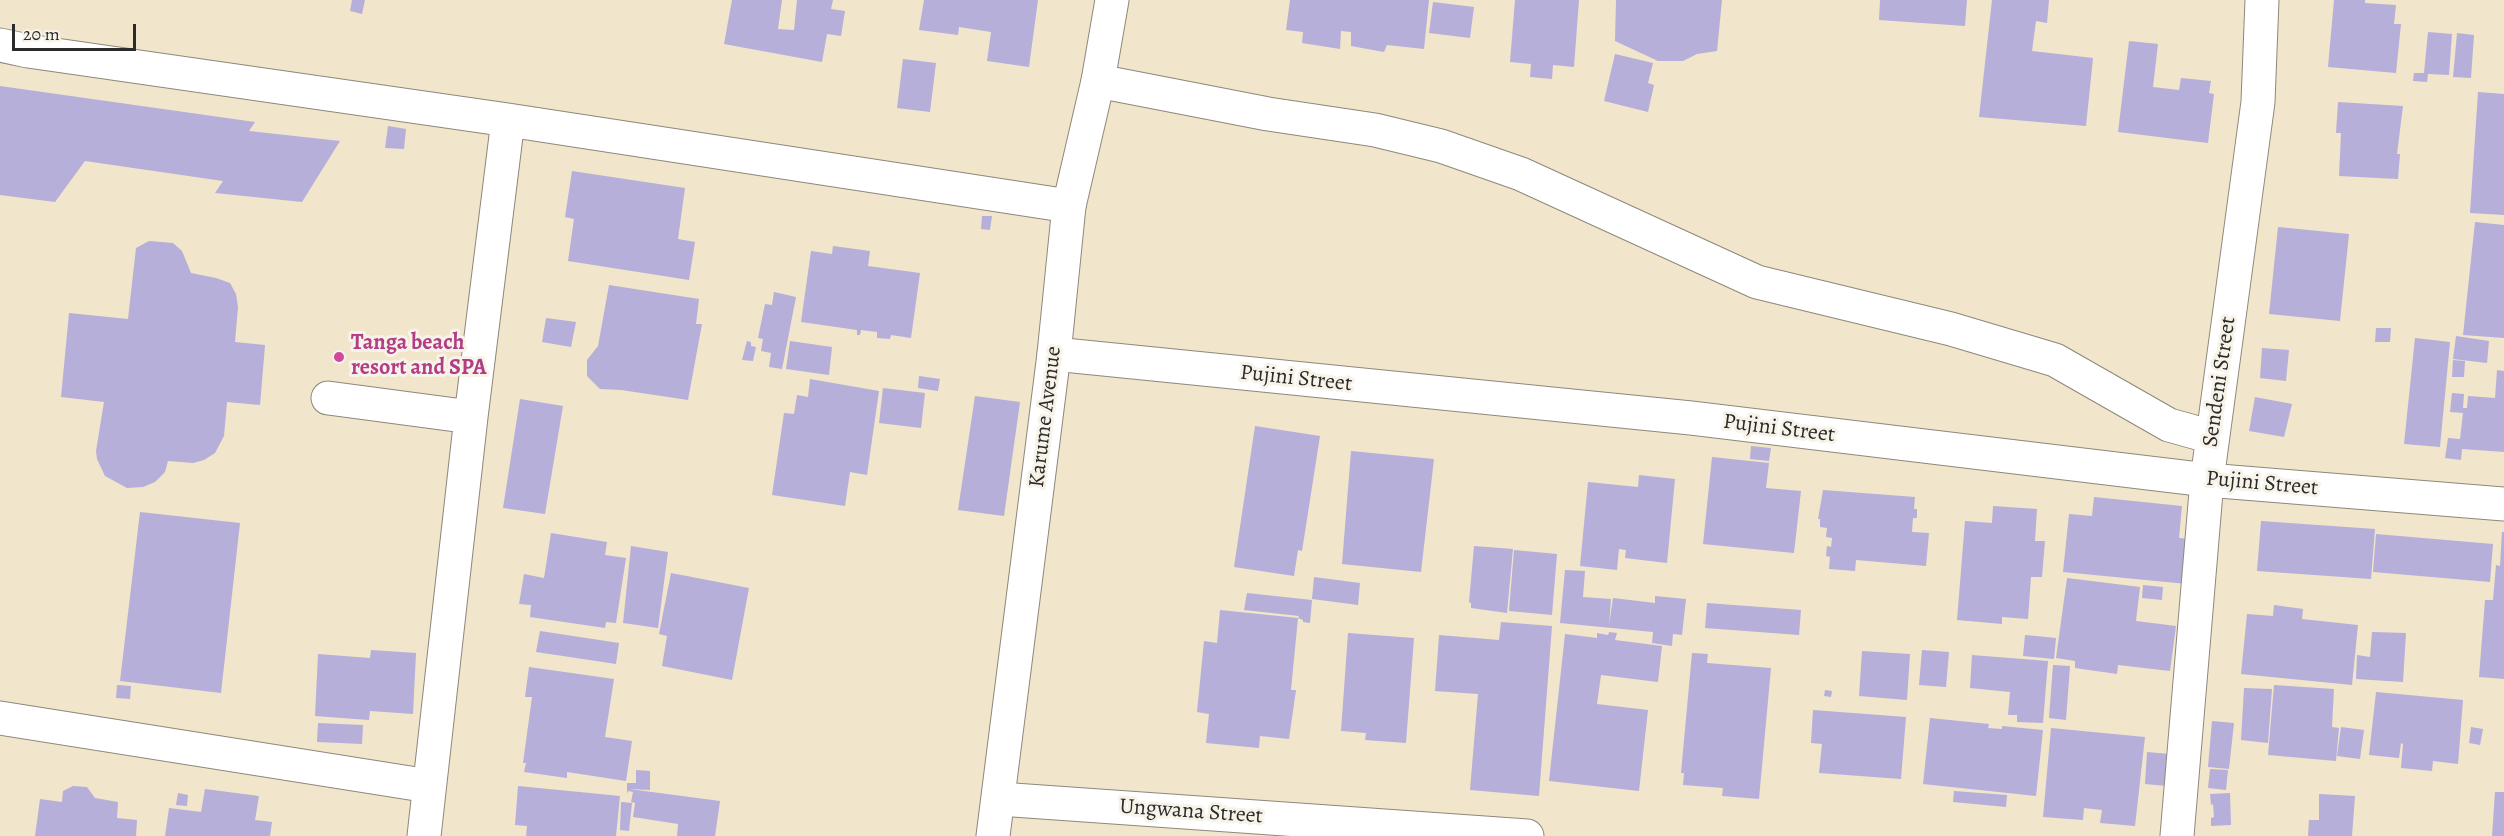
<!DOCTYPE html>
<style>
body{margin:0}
#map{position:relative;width:2504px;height:836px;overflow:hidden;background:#f1e5cb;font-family:Alegreya,serif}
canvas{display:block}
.scale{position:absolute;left:12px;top:24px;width:124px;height:27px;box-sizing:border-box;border:3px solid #2b2b2b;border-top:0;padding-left:8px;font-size:18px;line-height:21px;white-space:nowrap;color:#2b2b2b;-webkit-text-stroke:4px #f7f3e8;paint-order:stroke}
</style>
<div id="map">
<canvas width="2504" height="836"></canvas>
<div class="scale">20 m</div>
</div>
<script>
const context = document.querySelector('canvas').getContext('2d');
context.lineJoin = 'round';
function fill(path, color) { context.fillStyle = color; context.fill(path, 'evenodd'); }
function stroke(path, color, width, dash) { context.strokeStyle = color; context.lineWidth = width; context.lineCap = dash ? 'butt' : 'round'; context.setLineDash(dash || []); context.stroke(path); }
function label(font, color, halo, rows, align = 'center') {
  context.font = font + ' Alegreya,serif'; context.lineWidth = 6; context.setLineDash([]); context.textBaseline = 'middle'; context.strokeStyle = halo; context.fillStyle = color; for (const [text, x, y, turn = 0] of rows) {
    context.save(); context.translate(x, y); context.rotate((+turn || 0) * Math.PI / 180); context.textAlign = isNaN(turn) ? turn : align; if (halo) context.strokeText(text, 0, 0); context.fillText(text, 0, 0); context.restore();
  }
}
fill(new Path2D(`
 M352,0H365L362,14L350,11Z
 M732,0H782L778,29L794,30L797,0H833L831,9L845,11L841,36L827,34L822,62L724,44Z
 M924,0H1038L1029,67L987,61L991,32L959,27L958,35L919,30Z
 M1290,0H1429L1424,49L1387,45L1384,52L1351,46V32L1341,31L1340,49L1302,43L1303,32L1286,30Z
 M1515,0H1579L1574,67L1553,65L1552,79L1530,77L1531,64L1510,62Z
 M1616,0H1722L1717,51L1697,54L1683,61H1658L1615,41Z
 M1880,0H1967L1965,26L1879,20Z
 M1992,0H2049L2047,23L2036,21L2032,51L2093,58L2086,126L1979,117Z
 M2334,0H2365V3L2396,5L2394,24H2401L2396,73L2328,67Z
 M1433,2L1474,7L1470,38L1429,33Z
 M2428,32L2452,34L2449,75L2428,74L2427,82L2413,81L2414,73H2424Z
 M2457,33L2474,35L2471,78L2453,77Z
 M2129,41L2158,44L2153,87L2179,90L2181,78L2211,81L2209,93L2214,94L2208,143L2118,132Z
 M1615,54L1653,63L1648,83L1654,85L1648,112L1604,101Z
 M903,59L936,63L930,112L897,108Z
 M0,86L255,122L249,131L340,141L302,202L215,193L223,181L85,161L55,202L0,195Z
 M2478,92L2504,94V215L2470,213Z
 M2338,102L2403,106L2397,154H2400L2398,179L2339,176L2341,133H2336Z
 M388,126L406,129L404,149L385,148Z
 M572,171L685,188L678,239L695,242L689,280L568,261L574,219L565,217Z
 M982,216H992L990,230L981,229Z
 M2475,222L2504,225V338L2463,335Z
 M2278,227L2349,234L2340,321L2269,314Z
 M149,241L173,243L182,251L191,273L216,278L230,283L236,294L238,307L235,342L265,345L260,405L227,402L224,436L215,453L204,460L193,463L168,461L165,472L155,482L143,487L127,488L105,476L97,459L96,451L104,402L61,397L69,313L128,319L136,248Z
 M833,246L870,251L868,266L920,273L911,338L891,335L890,339L877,338V332L861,330L860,335H857V330L801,322L811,251L832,254Z
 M609,285L699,299L696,324H702L688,400L621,390L600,389L587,376V360L598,346Z
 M774,292L796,297L782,369L769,367L771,353L761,351L763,339L758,338L765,304L772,305Z
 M546,318L576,322L571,347L542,342Z
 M2376,328H2391L2390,342H2375Z
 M2456,336L2489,341L2487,363L2453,359Z
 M2415,338L2450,342L2440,447L2404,444Z
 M747,341L751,342V346L756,347L753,361L742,360Z
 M790,341L832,347L829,375L786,369Z
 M2262,348L2289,350L2286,381L2260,378Z
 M2453,360L2465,361L2464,377H2452Z
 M2497,370L2504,371V452L2462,449L2461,460L2445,458L2448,438L2460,439L2463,413L2450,412L2452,393L2464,394L2463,408H2467L2468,396L2495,398Z
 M919,376L940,379L938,391L918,388Z
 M810,379L879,391L867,475L850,472L845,506L772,495L784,413L794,414L797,395L808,397Z
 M883,388L925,393L921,428L879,423Z
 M975,396L1020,402L1004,516L958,510Z
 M2255,397L2292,404L2284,437L2249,431Z
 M520,399L563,406L545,514L503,508Z
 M1255,426L1320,436L1302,551L1298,550L1294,576L1234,567Z
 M1751,446L1771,448L1769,461L1750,459Z
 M1351,451L1434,459L1421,572L1342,564Z
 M1712,457L1769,463L1766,488L1801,491L1794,553L1703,544Z
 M1639,475L1675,479L1667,563L1625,558L1626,550L1619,549L1617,570L1580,566L1588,482L1638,487Z
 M1823,490L1915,497L1914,509H1917V518H1913L1912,532L1929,533L1926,566L1856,560L1855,571L1829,569L1830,557L1826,556L1827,546L1831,547L1832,538L1826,537L1827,528L1820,527V519H1818Z
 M2094,497L2182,506L2179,538L2191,539L2187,584L2063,572L2069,514L2092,516Z
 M1993,506L2037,509L2035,541H2045L2042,577H2031L2028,619L2002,617V624L1957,620L1965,521L1992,523Z
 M140,512L240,523L221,693L120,681Z
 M2261,521L2375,529L2371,579L2257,571Z
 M2502,532H2504V679L2479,677L2485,600H2493L2496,565L2500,566Z
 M551,533L607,542L605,555L626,558L616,623L606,622L605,628L530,617L531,605L519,604L524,574L544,578Z
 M2376,534L2493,544L2490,582L2373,572Z
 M631,546L668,552L658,628L623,623Z
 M1474,546L1513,549L1507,613L1471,608V603L1469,602Z
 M1514,550L1557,554L1552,615L1509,611Z
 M1565,570L1585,571L1583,597L1611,599L1609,625L1613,598L1655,603V596L1686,599L1682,635L1673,634L1672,646L1652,643L1653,632L1560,623Z
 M671,573L749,588L732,680L662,666L667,636L659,634Z
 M1314,577L1360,583L1358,605L1312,599Z
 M2067,578L2140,587L2136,621L2176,626L2170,671L2118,665L2117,674L2075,668V661L2056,658Z
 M2143,585L2163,587L2162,600L2142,598Z
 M1247,593L1312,600L1310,623L1303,622V620L1298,618L1291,690H1296L1289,739L1260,736L1259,748L1206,743L1209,714L1197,712L1204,641L1217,643L1220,610L1298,618L1299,616L1244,610Z
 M1707,603L1801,610L1799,635L1705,628Z
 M2274,605L2303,609L2302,619L2358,625L2352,685L2241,674L2247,614L2273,616Z
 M1501,622L1552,626L1539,796L1470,790L1478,694L1435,691L1439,635L1499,640Z
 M540,631L619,643L616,664L536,652Z
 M1609,632L1617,633L1615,640L1662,646L1658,682L1601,675L1597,704L1648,710L1639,791L1549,781L1565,634L1597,638V633L1608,635Z
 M2372,632L2406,633L2403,682L2356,679L2357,655L2370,657Z
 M1348,633L1414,638L1406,743L1365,740L1366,733L1341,731Z
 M2025,635L2056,638L2054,659L2023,656Z
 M371,650L416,653L413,714L370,711L369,720L315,716L318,654L370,658Z
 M1922,650L1949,652L1946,687L1919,685Z
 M1862,651L1910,654L1907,700L1859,696Z
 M1692,653L1708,654L1707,663L1771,668L1759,799L1722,796L1723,788L1683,785L1684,773H1681Z
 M1972,655L2048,661L2043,723L2017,722V715H2008L2010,692L1970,688Z
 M2053,665L2070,666L2066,720L2049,718Z
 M529,667L614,679L605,737L632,741L626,781L567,772V778L524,772L526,763H523L532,697H525Z
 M117,685L131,686L130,699L116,698Z
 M2274,685L2334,689L2332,727L2339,728L2336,761L2268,755Z
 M2244,688L2272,689L2268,743L2241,740Z
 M1825,690L1832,691L1831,697L1824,696Z
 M2376,692L2463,700L2458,764L2433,761L2432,771L2401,768L2403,744L2401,743L2399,758L2369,755Z
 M1813,710L1906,717L1901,779L1819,773L1822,744L1811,743Z
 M1930,718L1989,724L1988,728L2002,729V726L2043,730L2036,796L1923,784Z
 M2212,721L2234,723L2229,769L2208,767Z
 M318,723L363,725L362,744L317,742Z
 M2341,727L2364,730L2360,759L2337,756Z
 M2471,727L2483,729L2480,745L2469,743Z
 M2051,728L2145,737L2135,826L2100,823L2102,810L2084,808L2083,820L2043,817Z
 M2147,752L2170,754L2167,786L2145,784Z
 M2210,769L2228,770L2226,790L2208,788Z
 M636,770L650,771V790L629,789L720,801L715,836H677L678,824L633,817L635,803L631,802L633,792L628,791L627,794V783H636Z
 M73,786L87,787L95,798L118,802L117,818L137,820L136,836H35L40,799L62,802L63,791Z
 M518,786L620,796L616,836H526L527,826L515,825Z
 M205,789L259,796L255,820L272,822L270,836H165L169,808L201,812Z
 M1954,791L2007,795L2006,807L1953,802Z
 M2495,792H2504V836H2492Z
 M178,793L188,795L187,806L176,805Z
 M2230,793L2231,825L2211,826V818L2214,817L2213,804L2211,805L2210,794Z
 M2319,794L2355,796L2352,836H2308L2309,820H2319Z
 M621,802L632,803L629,831L620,830Z`), '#b5afda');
const minor = new Path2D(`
 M0,45L28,51L508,120L1069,206
 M1098,81L1268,114L1375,130L1441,146L1521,174L1757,282L1951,329L2055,360L2169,425L2212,437
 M1054,354L1691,418L2207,480L2504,504
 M328,398L471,417
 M0,718L429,786
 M999,799L1527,836
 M424,836L471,417L508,120
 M2177,836L2207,480L2258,102L2262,0`);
const major = new Path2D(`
 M993,836L1054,354L1069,206L1098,81L1112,0`);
stroke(minor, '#8e887b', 35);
stroke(major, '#8e887b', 35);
stroke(minor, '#fff', 33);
stroke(major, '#fff', 33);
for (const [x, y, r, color] of [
 [339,357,6,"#d1479c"]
]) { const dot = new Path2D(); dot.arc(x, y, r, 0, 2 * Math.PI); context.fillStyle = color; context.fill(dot); stroke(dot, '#f7f3e8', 2); }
label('bold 22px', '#b23c85', '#f7f3e8', [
 ["Tanga beach",351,344],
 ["resort and SPA",351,369]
], 'left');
label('22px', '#2b2b2b', '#f7f3e8', [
 ["Pujini Street",1296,379,6],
 ["Sendeni Street",2220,382,-82],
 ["Karume Avenue",1046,417,-83],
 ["Pujini Street",1779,429,7],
 ["Pujini Street",2262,484,5],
 ["Ungwana Street",1191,812,4]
]);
</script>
